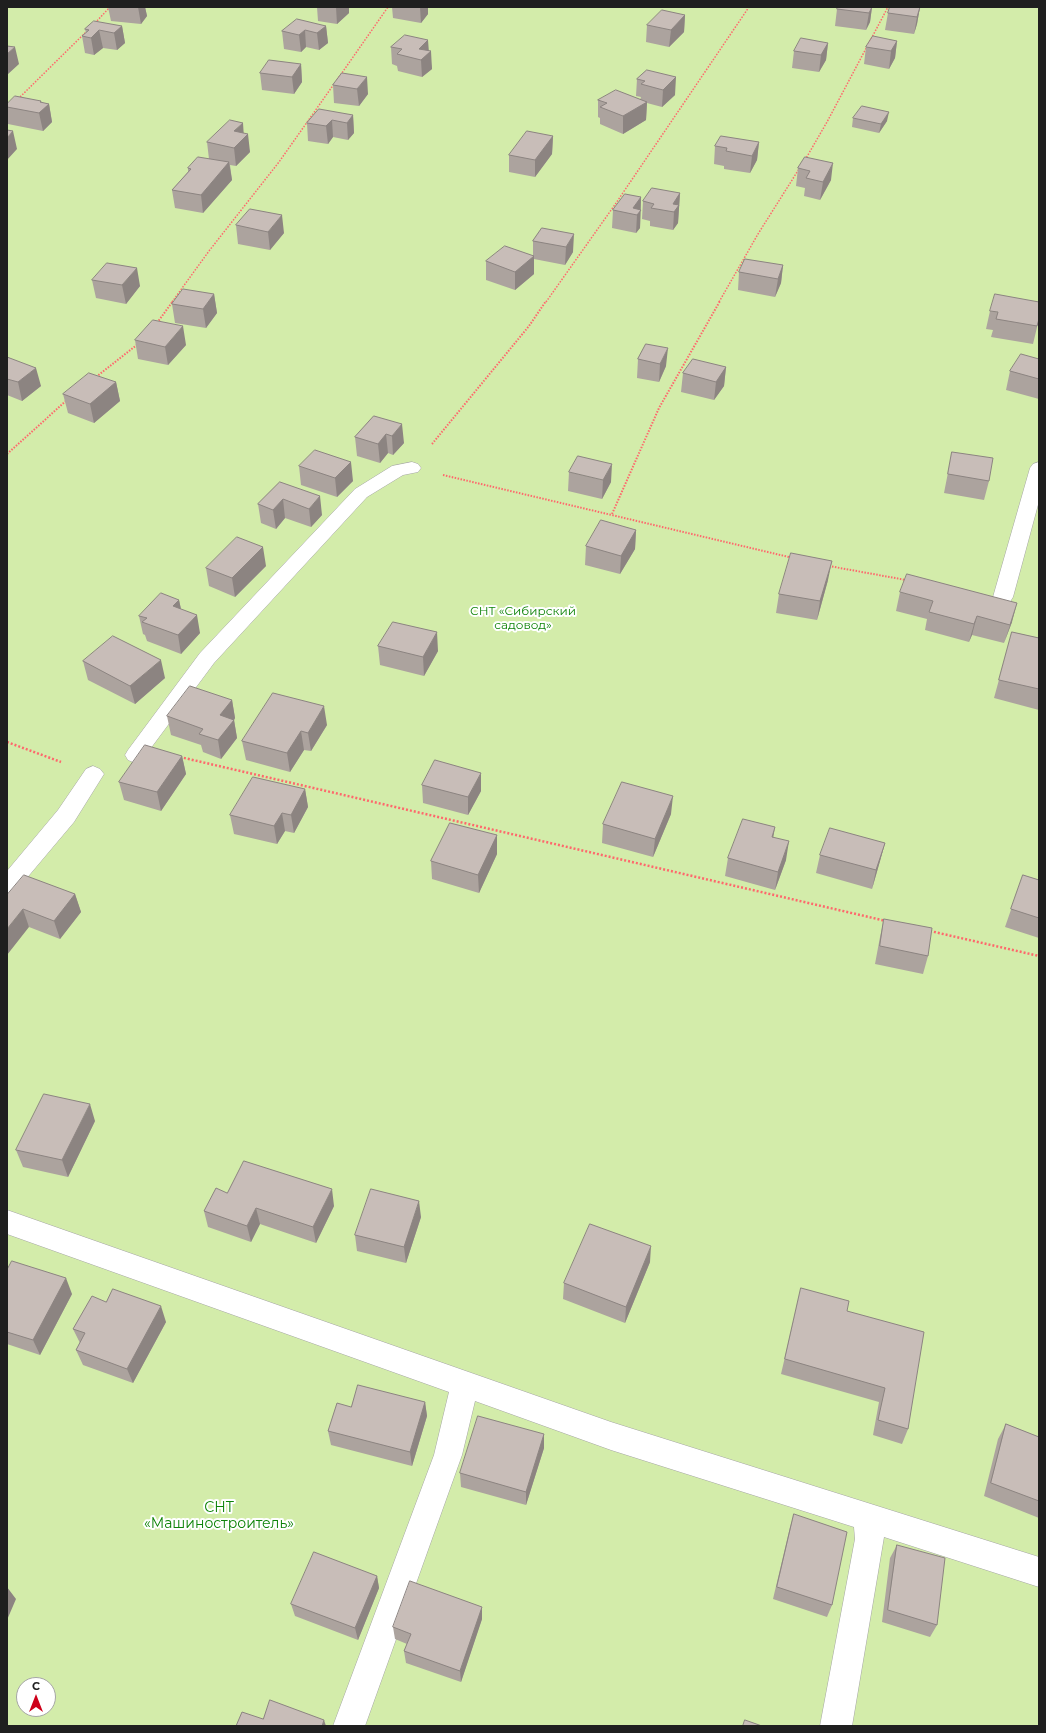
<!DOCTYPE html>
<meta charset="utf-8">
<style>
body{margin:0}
#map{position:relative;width:1046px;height:1733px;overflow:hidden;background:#f0ebe5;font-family:Montserrat,sans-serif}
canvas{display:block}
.frame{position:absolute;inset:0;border:8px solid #1f1f1f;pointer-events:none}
.north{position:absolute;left:16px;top:1677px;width:40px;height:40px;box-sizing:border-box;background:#fff;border:1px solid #a5a5a5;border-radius:50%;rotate:0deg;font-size:11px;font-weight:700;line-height:16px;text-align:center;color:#1f1f1f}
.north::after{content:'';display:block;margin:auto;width:14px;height:18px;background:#ce001a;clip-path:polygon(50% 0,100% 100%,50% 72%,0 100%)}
</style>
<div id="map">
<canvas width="1046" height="1733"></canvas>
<div class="frame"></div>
<div class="north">С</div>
</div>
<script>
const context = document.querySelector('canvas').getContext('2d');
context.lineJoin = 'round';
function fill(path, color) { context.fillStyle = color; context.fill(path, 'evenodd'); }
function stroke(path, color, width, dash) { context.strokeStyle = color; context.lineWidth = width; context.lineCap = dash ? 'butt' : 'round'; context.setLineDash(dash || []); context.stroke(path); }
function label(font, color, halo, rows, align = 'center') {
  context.font = font + ' Montserrat,sans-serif'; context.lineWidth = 4; context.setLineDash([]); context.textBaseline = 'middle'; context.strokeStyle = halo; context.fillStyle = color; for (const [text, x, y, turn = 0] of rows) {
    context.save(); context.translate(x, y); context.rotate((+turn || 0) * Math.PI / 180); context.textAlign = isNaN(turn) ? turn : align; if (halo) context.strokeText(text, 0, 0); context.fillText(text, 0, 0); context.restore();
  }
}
fill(new Path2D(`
 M7,7H1039V1726H7ZM24,1685H48V1709H24Z`), '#d3ecaa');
const minor = new Path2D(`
 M412,462L418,464L421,468L418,472L403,475L367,497L214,663L142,760L135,763L128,760L125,755L128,750L200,653L355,489L392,466Z
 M1039,462V501L1013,597L1010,602L1003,603L996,602L993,597L1030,468L1033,464Z
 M93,766L100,769L104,774L74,822L15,892L7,895V871L58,810L86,769Z
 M7,1210L611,1422L1039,1557V1587L884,1537L852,1726H820L855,1539L854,1527L611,1450L475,1401L462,1455L365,1726H333L434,1455L449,1392L7,1234Z`);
stroke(minor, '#a6a6a6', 1);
stroke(new Path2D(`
 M95,23L110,7
 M337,80L388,7
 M18,99L87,31
 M805,160L827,122L888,7
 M172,302L209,251L279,162L334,84
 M546,302L614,206L749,7
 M719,302L758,234L799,169`), '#fe686c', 1.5, [1.5, 1.5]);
stroke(new Path2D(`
 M157,323L173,301
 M96,377L138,344
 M432,444L529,326L546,301
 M7,454L67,400
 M443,475L793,558
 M612,514L659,408L720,301
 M829,566L906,580`), '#fe686c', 2, [1.5, 1.5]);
stroke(new Path2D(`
 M7,742L61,762
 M180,757L886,921
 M930,931L1039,956`), '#fe686c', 2.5, [2, 2]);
fill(minor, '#fff');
fill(new Path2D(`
 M108,7H145L147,16L141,24L111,21Z
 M317,7H349V13L337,24L318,21Z
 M392,7H428V14L421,23L393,18Z
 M872,7L870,22L866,30L835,26L837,9Z
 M920,7L917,24L914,34L885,30L888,13Z
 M685,15L684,32L669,47L646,42L647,25Z
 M122,26L125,43L117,50L103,48L94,55L85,53L82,36L86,33L85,29Z
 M326,26L328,43L319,50L306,47L301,52L284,49L282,31Z
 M897,41L895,58L889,69L864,64L866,47Z
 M828,43L826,60L819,72L792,68L794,51Z
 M391,47L429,51L432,69L422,77L398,71L397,66L392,64Z
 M301,64L302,82L294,94L262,90L260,73Z
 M647,70L675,95L662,107L647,103L646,120L623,134L600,124V118L598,117V100H640L641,97L636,96L637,79Z
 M342,73L368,94L359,106L334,103L333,85Z
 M41,101L42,103L49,104L52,122L43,131L8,124L7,120V104Z
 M353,115L354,133L348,140L333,137L328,144L308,141L307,123Z
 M853,118L887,121L879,133L852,127Z
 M244,133L250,152L236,166L230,165L232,180L203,213L175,208L172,190L188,172V168L209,159L207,142Z
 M553,136L552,154L535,177L509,172V155Z
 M759,142L757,160L750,173L724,169V166L714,164L715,146Z
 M805,157L831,180L820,200L804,196L805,188L796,186L798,168Z
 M680,193L678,223L673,230L650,226V221L642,219L643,201Z
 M641,197L640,228L636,233L612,228L613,210Z
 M236,225L284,233L270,250L238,244Z
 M542,228L573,252L565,265L534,259V274L515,290L486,280V261L533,256V241Z
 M783,265L781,283L775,297L738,290L739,272Z
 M92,280L140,286L126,304L96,298Z
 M214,294L217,313L206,328L175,323L172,304Z
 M990,311L1039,319L1033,344L991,337L993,330L986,329Z
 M135,340L186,345L168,365L138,359Z
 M646,344L666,366L659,382L637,378L638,359Z
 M7,357L41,386L22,401L7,395Z
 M1039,359V399L1006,390L1010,371Z
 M726,367L724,386L714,400L681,392L683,373Z
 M116,382L120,401L94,423L68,413L63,394Z
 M374,416L404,443L393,455L388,453L380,463L357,456L355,437Z
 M952,452L989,481L984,500L944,493Z
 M299,466L353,481L337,497L301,485Z
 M569,472L611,482L602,499L568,491Z
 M280,482L322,515L311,527L285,518L276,529L261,523L258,504Z
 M636,530L635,549L620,574L585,565L586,546Z
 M266,566L235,597L209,586L206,568Z
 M828,580L817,620L776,613L779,594Z
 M900,592L1012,622L1004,643L972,635L969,642L925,630L927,619L896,611Z
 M179,600L181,609L200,633L181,654L147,641L145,635L143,634L139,616Z
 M1012,632L1039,638V710L994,698Z
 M378,646L438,651L424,676L380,665Z
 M83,661L165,678L135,704L88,680Z
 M232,700L235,718L234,720L237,738L221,759L203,752L201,745L171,735L167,716Z
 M327,725L311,751L304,750L290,772L246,760L242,741Z
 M182,756L186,774L161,811L124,800L119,782Z
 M422,785L481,791L468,815L423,803Z
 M305,789L308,807L294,833L285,831L277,844L234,834L230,815Z
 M671,814L653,857L602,843L603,824Z
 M497,835V854L479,893L432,879L431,861Z
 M774,837L786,860L775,890L725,876L728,858Z
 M885,843L880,861L872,889L816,873L820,855Z
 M1023,875L1039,880V938L1005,927Z
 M75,894L81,912L60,939L29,927L7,895Z
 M884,919L928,956L923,974L875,964L880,937Z
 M95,1121L68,1177L23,1167L16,1150Z
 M227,1193L334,1206L316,1243L260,1224L251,1242L208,1227L204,1211Z
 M421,1217L406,1263L357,1251L355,1235Z
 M650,1262L625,1323L563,1299L564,1283Z
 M7,1270L72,1294L40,1355L7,1344Z
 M801,1288L847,1311L908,1429L902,1444L873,1435L879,1402L781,1374Z
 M106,1302L166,1322L133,1383L83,1365L76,1350L80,1343L73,1329Z
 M425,1402L427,1416L412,1466L331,1445L328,1431L351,1407Z
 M1006,1424L1039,1437V1518L984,1496L998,1439Z
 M544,1434V1448L526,1505L461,1487L460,1473Z
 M794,1514L832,1605L827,1617L773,1599L790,1527Z
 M897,1545L937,1625L930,1637L882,1622L890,1558Z
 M377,1576L379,1588L358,1640L295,1616L291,1604Z
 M482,1607V1619L461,1682L406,1663L404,1651L407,1644L395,1639L393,1627Z`), '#aca39e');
fill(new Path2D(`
 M138,7H145L147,16L141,24Z
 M336,7H349V13L337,24Z
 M420,7H428V14L421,23Z
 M872,7L870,22L866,30L869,13Z
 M920,7L917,24L914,34L917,17Z
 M685,15L684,32L669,47L671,30Z
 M122,26L125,43L117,50L114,33Z
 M326,26L328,43L319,50L317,33Z
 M99,30L103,48L94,55L91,38Z
 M305,30L306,47L301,52L299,35Z
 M428,40L429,53L431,51L432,69L422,77L421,60L419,49Z
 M897,41L895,58L889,69L891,51Z
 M828,43L826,60L819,72L821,55Z
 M15,47L19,64L7,75V54Z
 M301,64L302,82L294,94L292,77Z
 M367,77L368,94L359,106L357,89Z
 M676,77L675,95L662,107L663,90Z
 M41,101L43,109L49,104L52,122L43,131L39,113L40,102Z
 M647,102L646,120L623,134V116Z
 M889,112L887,121L879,133L881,124Z
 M353,115L354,133L348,140L347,123Z
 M332,120L333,137L328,144L326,126Z
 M243,123L244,138L248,134L250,152L236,166L234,148V131Z
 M13,131L17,149L7,160V138Z
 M553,136L552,154L535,177V160Z
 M759,142L757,160L750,173L752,156Z
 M229,162L232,180L203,213L201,195Z
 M833,163L831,180L820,200L823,182Z
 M680,193L678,223L673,230L674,212L673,204Z
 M641,197L640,228L636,233L637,215L633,208Z
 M282,215L284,233L270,250L268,232Z
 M574,234L573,252L565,265L566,247Z
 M534,256V274L515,290V272Z
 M783,265L781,283L775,297L778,279Z
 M137,268L140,286L126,304L122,285Z
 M214,294L217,313L206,328L203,309Z
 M183,326L186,345L168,365L165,347Z
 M668,348L666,366L659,382L660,364Z
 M726,367L724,386L714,400L716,382Z
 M36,368L41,386L22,401L18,382Z
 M116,382L120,401L94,423L90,404Z
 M402,424L404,443L393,455L392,436Z
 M386,434L388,453L380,463L378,444Z
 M351,462L353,481L337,497L335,478Z
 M612,464L611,482L602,499L603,480Z
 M320,496L322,515L311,527L309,509Z
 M283,499L285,518L276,529L273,510Z
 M636,530L635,549L620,574L621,556Z
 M263,547L266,566L235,597L232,578Z
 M832,561L828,580L817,620L820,601Z
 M179,600L183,619L173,606Z
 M1017,603L1012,622L1004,643L1010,625Z
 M197,615L200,633L181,654L178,635Z
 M977,616L972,635L969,642L974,624Z
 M437,632L438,651L424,676L423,657Z
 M161,660L165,678L135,704L130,686Z
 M232,700L235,718L234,720L237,738L221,759L218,740L220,715Z
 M324,706L327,725L311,751L308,733Z
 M301,731L304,750L290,772L287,753Z
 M182,756L186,774L161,811L157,792Z
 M481,773V791L468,815V797Z
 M305,789L308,807L294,833L291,815Z
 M673,796L671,814L653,857L655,839Z
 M282,813L285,831L277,844L274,826Z
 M775,827L772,845V837Z
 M497,835V854L479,893L478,875Z
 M789,841L786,860L775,890L778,872Z
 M885,843L880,861L872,889L876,870Z
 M75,894L81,912L60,939L54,921Z
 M23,909L29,927L7,955V929Z
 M90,1104L95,1121L68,1177L62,1160Z
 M332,1189L334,1206L316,1243L313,1227Z
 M419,1201L421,1217L406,1263L404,1247Z
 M256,1208L260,1224L251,1242L247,1226Z
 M651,1246L650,1262L625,1323L626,1307Z
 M66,1278L72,1294L40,1355L33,1340Z
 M161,1306L166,1322L133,1383L127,1369Z
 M425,1402L427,1416L412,1466L410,1452Z
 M544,1434V1448L526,1505V1492Z
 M377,1576L379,1588L358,1640L355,1628Z
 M7,1587L16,1599L7,1620Z
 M482,1607V1619L461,1682L460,1671Z
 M324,1720L326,1726H322Z`), '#8c8481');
const building = new Path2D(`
 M838,7H872L869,13L837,9Z
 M890,7H920L917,17L888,13Z
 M662,10L685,15L671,30L647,25Z
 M297,19L326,26L317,33L305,30L299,35L282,31Z
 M94,21L122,26L114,33L99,30L91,38L82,36L89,30L85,29Z
 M405,35L428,40L419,49L431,51L421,60L397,54L402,49L391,47Z
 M873,36L897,41L891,51L866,47Z
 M801,38L828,43L821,55L794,51Z
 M7,46L15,47L7,54Z
 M269,60L301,64L292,77L260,73Z
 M647,70L676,77L663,90L641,84L645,81L637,79Z
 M342,73L367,77L357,89L333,85Z
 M616,90L647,102L623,116L600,107L607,103L598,100Z
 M15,96L41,101L40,102L49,104L39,113L7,107V104Z
 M862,106L889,112L881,124L853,118Z
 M319,109L353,115L347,123L332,120L326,126L307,123Z
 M230,120L243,123L234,131L248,134L234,148L207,142Z
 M7,130L13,131L7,138Z
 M527,131L553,136L535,160L509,155Z
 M721,136L759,142L752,156L726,151L727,148L715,146Z
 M198,157L229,162L201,195L172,190L191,169L188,168Z
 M805,157L833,163L823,182L806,178L810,171L798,168Z
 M652,188L680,193L673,204L679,205L674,212L651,208L654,204L643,201Z
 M625,194L641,197L633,208L641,210L637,215L613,210Z
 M250,209L282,215L268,232L236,225Z
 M542,228L574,234L566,247L533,241Z
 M505,246L534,256L515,272L486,261Z
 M745,259L783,265L778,279L739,272Z
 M107,263L137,268L122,285L92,280Z
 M183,289L214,294L203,309L172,304Z
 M995,294L1039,302V319L1037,326L996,319L998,312L990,311Z
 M153,320L183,326L165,347L135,340Z
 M646,344L668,348L660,364L638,359Z
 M1021,354L1039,359V379L1010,371Z
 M7,357L36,368L18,382L7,379Z
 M693,359L726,367L716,382L683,373Z
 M89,373L116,382L90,404L63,394Z
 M374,416L402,424L392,436L386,434L378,444L355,437Z
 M315,450L351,462L335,478L299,466Z
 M952,452L993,458L989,481L948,474Z
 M578,456L612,464L603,480L569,472Z
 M280,482L320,496L309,509L283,499L273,510L258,504Z
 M601,520L636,530L621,556L586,546Z
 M237,537L263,547L232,578L206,568Z
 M791,553L832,561L820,601L779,594Z
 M907,574L1017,603L1010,625L977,616L974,624L929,612L933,601L900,592Z
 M161,593L179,600L173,606L197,615L178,635L142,622L147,618L139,616Z
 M393,622L437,632L423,657L378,646Z
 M1012,632L1039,638V689L999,680Z
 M113,636L161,660L130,686L83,661Z
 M190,686L232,700L220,715L234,720L218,740L199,734L203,729L167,716Z
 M273,693L324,706L308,733L301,731L287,753L242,741Z
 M145,745L182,756L157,792L119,782Z
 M435,760L481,773L468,797L422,785Z
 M253,777L305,789L291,815L282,813L274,826L230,815Z
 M622,782L673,796L655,839L603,824Z
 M743,819L775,827L772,837L789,841L778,872L728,858Z
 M450,823L497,835L478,875L431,861Z
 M830,828L885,843L876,870L820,855Z
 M24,875L75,894L54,921L23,909L7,929V895Z
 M1023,875L1039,880V918L1011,909Z
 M884,919L932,928L928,956L880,946Z
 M44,1094L90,1104L62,1160L16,1150Z
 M244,1161L332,1189L313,1227L256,1208L247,1226L204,1211L216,1188L227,1193Z
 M371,1189L419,1201L404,1247L355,1235Z
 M590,1224L651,1246L626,1307L564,1283Z
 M12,1261L66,1278L33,1340L7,1332V1270Z
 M801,1288L849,1301L847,1311L924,1332L908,1429L878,1420L885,1388L785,1359Z
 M113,1289L161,1306L127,1369L76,1350L85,1333L73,1329L92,1296L106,1302Z
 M358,1385L425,1402L410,1452L328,1431L337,1403L351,1407Z
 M478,1416L544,1434L526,1492L460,1473Z
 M1006,1424L1039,1437V1501L991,1483Z
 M794,1514L847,1532L832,1605L777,1587Z
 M897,1545L945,1558L937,1625L888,1610Z
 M314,1552L377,1576L355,1628L291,1604Z
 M410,1581L482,1607L460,1671L404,1651L411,1634L393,1627Z
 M270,1700L324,1720L322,1726H236L242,1712L263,1719Z
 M745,1720L762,1726H743Z`);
fill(building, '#c8bdb8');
stroke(building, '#8c8481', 1);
label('12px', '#0d8308', '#fff', [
 ["СНТ «Сибирский",523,611],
 ["садовод»",523,625]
]);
label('14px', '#0d8308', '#fff', [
 ["СНТ",219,1508],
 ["«Машиностроитель»",219,1524]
]);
</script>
